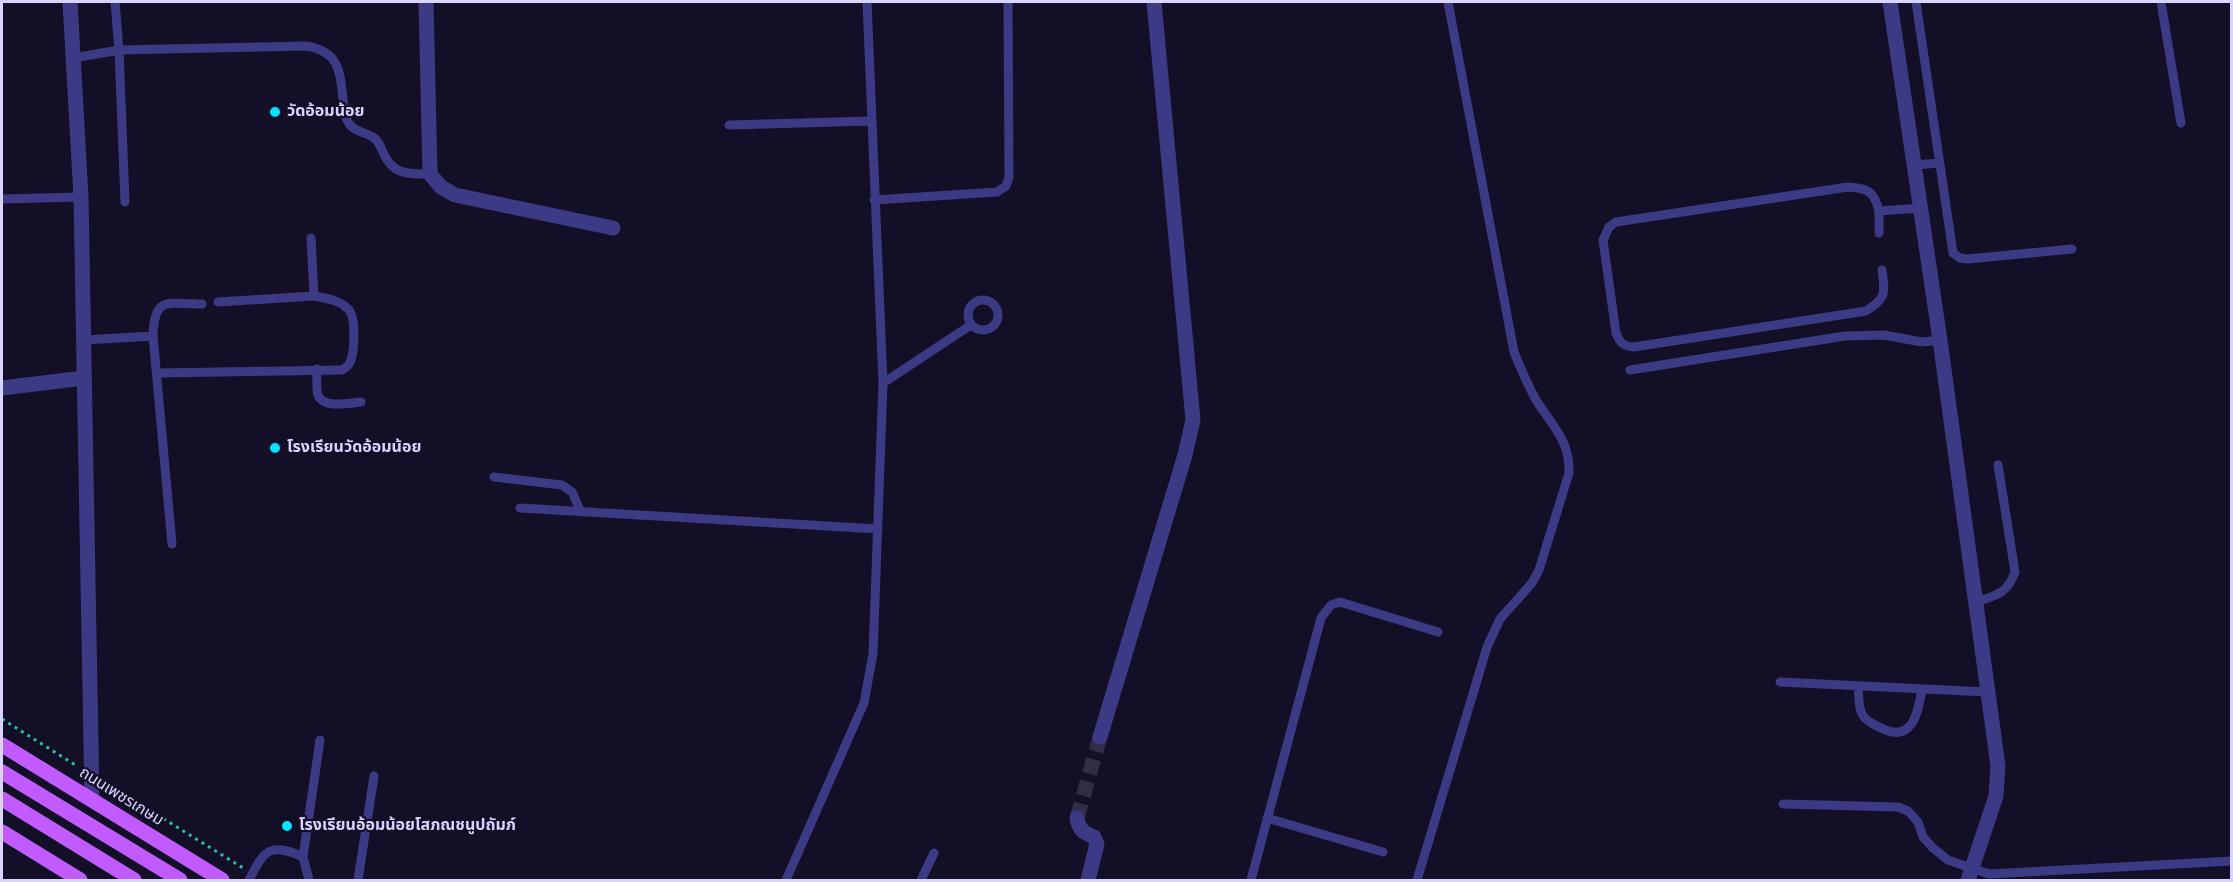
<!DOCTYPE html>
<meta charset="utf-8">
<style>
body{margin:0}
#map{position:relative;width:2233px;height:882px;overflow:hidden;background:#130f26;font-family:Roboto,sans-serif}
canvas{display:block}
.frame{position:absolute;inset:0;border:3px solid #d9d4ff;pointer-events:none}
</style>
<div id="map">
<canvas width="2233" height="882"></canvas>
<div class="frame"></div>
</div>
<script>
const context = document.querySelector('canvas').getContext('2d');
context.lineJoin = 'round';
function stroke(path, color, width, dash) { context.strokeStyle = color; context.lineWidth = width; context.lineCap = dash ? 'butt' : 'round'; context.setLineDash(dash || []); context.stroke(path); }
function label(font, color, halo, rows, align = 'center') {
  context.font = font + ' Roboto,"Noto Sans Thai",sans-serif'; context.lineWidth = 4.5; context.setLineDash([]); context.textBaseline = 'middle'; context.strokeStyle = halo; context.fillStyle = color; for (const [text, x, y, turn = 0] of rows) {
    context.save(); context.translate(x, y); context.rotate((+turn || 0) * Math.PI / 180); context.textAlign = isNaN(turn) ? turn : align; if (halo) context.strokeText(text, 0, 0); context.fillText(text, 0, 0); context.restore();
  }
}
stroke(new Path2D(`
 M1077,818L1100,737`), '#312d47', 15, [15, 8]);
stroke(new Path2D(`
 M2,719L77,766
 M106,783L243,868`), '#2fb8b0', 3, [3, 4.5]);
stroke(new Path2D(`
 M115,2L119,50L125,202
 M1916,2L1953,253L1960,258L1968,259L2072,249
 M2161,2L2181,123
 M74,58L119,50L306,46C339,51 340,71 343,99C344,105 344,112 346,118C352,132 360,130 371,136C376,138 380,145 382,150C392,175 406,174 430,174
 M729,125L871,121
 M1915,165L1939,163
 M2,199L81,197
 M874,200L997,192L1006,186L1009,177L1008,2
 M1879,233V211
 M1882,270C1885,293 1887,298 1866,311L1634,347C1623,346 1620,343 1616,333L1603,240L1609,227L1616,222L1848,187C1869,188 1874,192 1879,211L1921,208
 M968 315a15 15 0 1 1 30 0a15 15 0 1 1-30 0Z
 M218,302L314,296L311,238
 M153,336C154,295 168,304 202,304
 M84,340L153,336L172,544
 M317,369C317,377 316,388 318,395C323,409 350,403 361,402
 M1630,370L1845,336L1884,335L1922,342L1940,340
 M158,373L342,370C343,370 349,365 349,364C355,355 356,318 349,310C340,300 326,298 314,296
 M883,383L971,325
 M494,477L562,485L572,492L581,512
 M520,508L878,529
 M1976,602C1997,595 2007,594 2015,572L1998,465
 M1780,682L1988,692
 M1858,686C1859,694 1858,707 1862,714C1866,721 1874,725 1881,728C1913,744 1918,712 1922,689
 M1783,804L1898,807L1908,811L1918,822L1923,837L1933,848L1948,860L1989,874L2232,861
 M1267,818L1383,852
 M303,857L320,740
 M249,880C264,850 270,842 303,857L309,880
 M358,880L374,776
 M786,880L864,703L873,654L883,383L867,2
 M921,880L934,853
 M1251,880L1321,618L1331,605L1340,602L1438,632
 M1417,880L1487,647L1500,619L1532,583L1539,570L1569,473C1570,442 1554,427 1538,403C1528,387 1521,369 1514,352L1448,2`), '#3d3a85', 9);
stroke(new Path2D(`
 M70,2L81,197L92,800
 M426,2L430,174L441,187L455,195L613,228
 M1890,2L1940,340L1998,766L1996,796L1968,880
 M2,388L84,378
 M1100,737L1185,455L1193,420L1154,2
 M1077,818C1079,830 1084,833 1094,837L1097,844L1088,880`), '#3d3a85', 15);
stroke(new Path2D(`
 M2,745L222,880
 M2,772L180,880
 M2,799L134,880
 M2,832L80,880`), '#c25bff', 15);
for (const [x, y, r, color] of [
 [275,112,6,"#00e5ff"],
 [275,448,6,"#00e5ff"],
 [287,826,6,"#00e5ff"]
]) { const dot = new Path2D(); dot.arc(x, y, r, 0, 2 * Math.PI); context.fillStyle = color; context.fill(dot); stroke(dot, '#130f26', 2); }
label('bold 16px', '#d9d4ff', '#130f26', [
 ["วัดอ้อมน้อย",287,112],
 ["โรงเรียนวัดอ้อมน้อย",287,448],
 ["โรงเรียนอ้อมน้อยโสภณชนูปถัมภ์",299,826]
], 'left');
label('16px', '#d9d4ff', '#130f26', [
 ["ถนนเพชรเกษม",121,797,32]
]);
</script>
